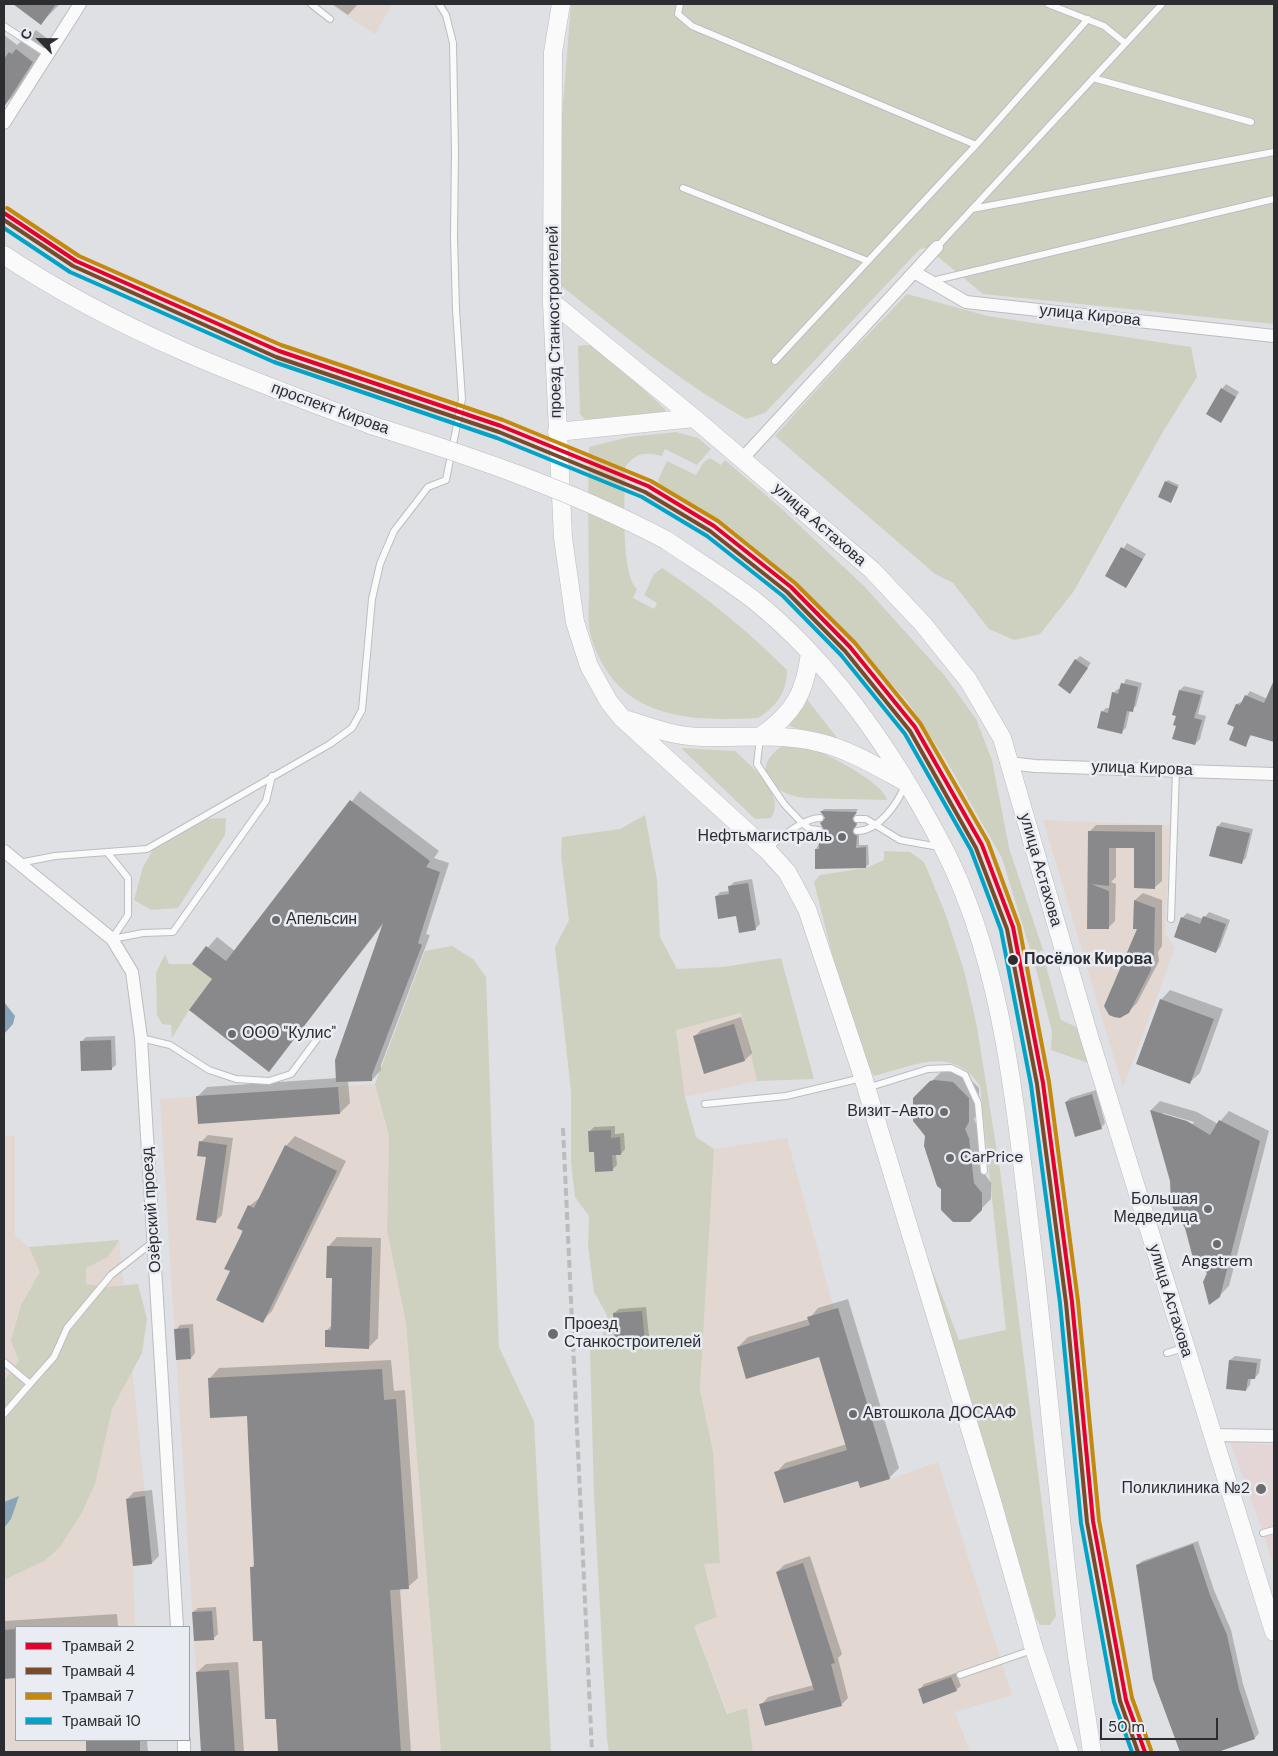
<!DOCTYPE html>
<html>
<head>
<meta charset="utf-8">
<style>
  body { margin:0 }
  #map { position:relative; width:1278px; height:1756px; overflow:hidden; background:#dee0e3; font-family:"DM Sans",sans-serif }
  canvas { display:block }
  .frame { position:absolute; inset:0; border:5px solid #2c2d30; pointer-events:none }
  .legend { position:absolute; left:15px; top:1626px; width:175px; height:115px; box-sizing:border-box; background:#e9ecf3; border:1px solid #9da0a5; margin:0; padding:6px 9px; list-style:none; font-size:15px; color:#2c2d30 }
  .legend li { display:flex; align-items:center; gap:10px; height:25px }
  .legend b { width:25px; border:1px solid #9da0a5 }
  .north { position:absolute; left:15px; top:15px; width:50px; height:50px; -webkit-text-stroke:4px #e9ecf3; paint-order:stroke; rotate:293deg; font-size:14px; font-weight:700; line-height:20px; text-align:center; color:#2c2d30 }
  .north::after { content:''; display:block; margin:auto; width:18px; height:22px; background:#2c2d30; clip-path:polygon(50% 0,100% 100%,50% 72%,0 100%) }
  .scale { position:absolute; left:1100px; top:1718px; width:118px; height:22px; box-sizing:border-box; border:2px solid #2c2d30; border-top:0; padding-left:6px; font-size:15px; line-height:18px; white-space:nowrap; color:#2c2d30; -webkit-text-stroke:4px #e9ecf3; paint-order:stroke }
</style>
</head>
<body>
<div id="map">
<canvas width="1278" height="1756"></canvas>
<div class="frame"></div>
<ul class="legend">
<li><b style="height:6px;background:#e4002b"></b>Трамвай 2</li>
<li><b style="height:6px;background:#7a4b2a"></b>Трамвай 4</li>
<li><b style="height:6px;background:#c4880c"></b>Трамвай 7</li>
<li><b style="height:6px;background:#02a3c6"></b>Трамвай 10</li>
</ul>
<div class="north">С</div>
<div class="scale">50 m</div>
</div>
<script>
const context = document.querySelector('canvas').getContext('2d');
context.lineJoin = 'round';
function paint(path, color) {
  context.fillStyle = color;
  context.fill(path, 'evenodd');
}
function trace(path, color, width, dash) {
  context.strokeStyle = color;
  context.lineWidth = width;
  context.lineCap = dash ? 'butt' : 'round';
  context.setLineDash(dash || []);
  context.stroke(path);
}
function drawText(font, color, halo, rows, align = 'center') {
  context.font = font + ' "DM Sans",sans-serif';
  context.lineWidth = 5;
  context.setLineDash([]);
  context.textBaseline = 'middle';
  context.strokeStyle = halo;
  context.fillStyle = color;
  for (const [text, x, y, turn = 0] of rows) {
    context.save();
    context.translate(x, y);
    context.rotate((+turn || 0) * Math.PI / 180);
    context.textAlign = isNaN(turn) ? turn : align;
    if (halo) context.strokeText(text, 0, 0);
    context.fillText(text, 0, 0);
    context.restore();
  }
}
paint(new Path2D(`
  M329,4H392L375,34Z
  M1043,820L1170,825L1165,934L1175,948L1123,1088Z
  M741,1013L757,1081L685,1097L676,1030Z
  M375,1084L389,1136L387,1230L406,1323L441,1752H201L160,1099Z
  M15,1136V1235L29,1247L119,1240L152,1564L133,1567L135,1627H16V1740H140V1752H4V1137Z
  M787,1138L834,1309L838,1308L890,1479L938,1462L1012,1695L955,1712L970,1752H753L747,1709L728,1714L694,1625L717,1617L704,1564L720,1562L713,1451L700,1390L714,1149Z`), '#e2d8d1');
paint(new Path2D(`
  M1230,1442L1274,1445V1569L1263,1533Z`), '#e4d6d7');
paint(new Path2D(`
  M571,4H1274V324L983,294L937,256L943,246L920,249L765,413L746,419C677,380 616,329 555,281L558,167Z
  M907,294L988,316L1191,347L1197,377L1164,430L1074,591L1040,634L1014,640L989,629L953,583L935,574L775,436L850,353Z
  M587,345L596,346L665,409V414L589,423L580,414L578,346Z
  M676,432L698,438L711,449L697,465L665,449L662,456C642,452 638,452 625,467C625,493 620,573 637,589L633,598L654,609L657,603L644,595L654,574L662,568C708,598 748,631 787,670C787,692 777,706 758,718C685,722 616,718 591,637C586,621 590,600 589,584C588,538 588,492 589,447L629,437Z
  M710,458L721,465L725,460L783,510L865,587L945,676L976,719L992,760L1009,848L1043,950L1032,956L1002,858L946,760L907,701L815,601L729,530L698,507L660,484L658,480L667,461L696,475L703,463Z
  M803,694L842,744L790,726L788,722Z
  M786,744C791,744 797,744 801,745C818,748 885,783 887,800L805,798C770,794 747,766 786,744Z
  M681,748L735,751C751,766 787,795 771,818L755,819Z
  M645,815L657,880L660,937L677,969L723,967L781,958L814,1079L757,1081L741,1013L676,1030L685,1097L696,1137L714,1149L700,1390L713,1451L720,1563L704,1564L717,1617L694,1626L727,1714L747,1708L753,1752H609L607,1739L594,1497L590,1350L602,1339L607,1315L594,1292L588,1246L589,1216L575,1197L571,1162V1092L555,947L569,920L561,855L562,837L620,829Z
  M226,818L225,835L178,908L151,910L134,900L143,867L154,848L207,819Z
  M884,851L910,852L924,862L946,915L965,974L977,1027L1001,1177L1056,1616L1050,1625H1040L1036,1619L923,1246L959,1340L1006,1330L980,1086C952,1044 914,1066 874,1076L864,1062L838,978L814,882L820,875L866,868L884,860Z
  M452,946L473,959L486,977L499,1347L534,1421L551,1752H441L406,1323L387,1230L389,1136L375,1084L425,951Z
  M165,954L169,964H192L212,979L189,1010L172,1038L171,1025L162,1024L157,1015L156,973Z
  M1045,962L1061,1020L1079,1028L1088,1063L1051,1050L1052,1032L1035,965Z
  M119,1240L108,1257L86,1268V1284L107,1287L138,1284L147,1319L142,1353L112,1409L95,1484L82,1512L60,1547L44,1561L4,1580V1528L11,1519L19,1496L4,1502V1381L19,1361L11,1341L21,1305L40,1272L29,1247Z`), '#cfd1c0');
paint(new Path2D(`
  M4,1002L15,1016L13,1024L4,1034Z
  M19,1496L11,1519L4,1528V1502Z`), '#89a4b7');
paint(new Path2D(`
  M24,4H60L41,23L21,8Z
  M332,4H358L348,15Z
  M36,30L52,42L24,86L4,105V35L17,45L30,33L32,35Z
  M1226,384L1239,392L1220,421L1222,389Z
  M1168,480L1179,485L1171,501L1166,482Z
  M1127,543L1146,554L1126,587L1106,576Z
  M1080,656L1091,663L1070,692L1076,660Z
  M1126,679L1142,683L1136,706L1130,710L1126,728L1121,732L1102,712L1106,708H1110L1113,693L1118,689H1121Z
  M1184,686L1204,691L1198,714L1206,716L1200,739L1195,744L1178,725L1177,715L1173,714L1180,690Z
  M1250,691L1274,702V741L1252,734L1245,745L1236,727L1237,704L1243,701Z
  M360,791L439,851L434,858L449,863L426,934L430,935L381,1065V1070L372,1080L348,1081L350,1103L340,1113L199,1122L197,1097L207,1087L337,1078L384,923L269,1070L214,979L194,964L217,937L235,951Z
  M824,809H858L854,815L859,820L854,829L859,833V845H868L869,864L866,867L816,849L826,830L827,818L821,812Z
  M1222,822L1253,829L1246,858L1242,862L1218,826Z
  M1096,825H1162V881L1154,888L1135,847L1116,846V877L1111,882L1116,884L1115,921L1108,928H1088L1089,832Z
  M752,879L760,924L755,929L716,897L720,892L730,891L729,887L734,882Z
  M1143,893L1162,900V946L1158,952L1159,961L1137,1003L1128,1012L1138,928L1135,900Z
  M1209,912L1230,920L1220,947L1216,952L1182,918L1187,913L1203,919Z
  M1170,990L1223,1009L1200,1073L1190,1082L1161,1000Z
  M741,1017L752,1053L745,1060L705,1072L694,1037L701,1030Z
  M115,1036L116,1065L111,1069L81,1042L86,1037Z
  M941,1072H963L979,1088V1111L974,1119L978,1128L984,1173L991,1183V1199L969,1221L942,1188L914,1098Z
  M1096,1090L1105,1123L1101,1128L1066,1102L1070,1098Z
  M1160,1101L1197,1112L1218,1124L1229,1111L1269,1131L1229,1286L1219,1296L1171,1181L1151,1110ZM1163,1113L1194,1122L1193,1124L1163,1115Z
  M615,1126V1134L624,1133L625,1149L621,1154H616L617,1165L612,1170L590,1131L594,1127Z
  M208,1135L233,1138L222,1215L215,1222L207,1156L201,1142Z
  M295,1136L346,1161L272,1311L262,1321L231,1271L249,1206L261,1197L286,1146Z
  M337,1237L381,1238L378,1338L369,1347L326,1331L332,1325L334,1276L328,1247Z
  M848,1299L899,1468L889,1478L858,1479L776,1473L785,1463L847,1444L820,1355L738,1347L748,1337L809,1319L818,1308Z
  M646,1307L649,1336L644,1340L614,1313L619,1309Z
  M193,1324L195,1353L191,1358L176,1330L180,1325Z
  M1235,1356L1261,1359L1259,1373L1255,1378H1251L1250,1385L1246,1390L1230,1360Z
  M391,1360L394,1391L405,1390L418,1578L408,1587L400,1588L411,1752H279L277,1718L251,1568L255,1564L248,1415L210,1378L219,1368Z
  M152,1490L159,1556L152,1563L127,1499L134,1492Z
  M1198,1541L1214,1590L1231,1630L1243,1684L1259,1733L1255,1738L1214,1752H1181L1155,1679L1137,1565L1142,1561Z
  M810,1556L842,1654L838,1658L848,1698L841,1705H761L768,1697L814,1685L777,1572L784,1565Z
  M216,1607L218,1634L213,1639L193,1612L198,1608Z
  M117,1614L118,1627H16V1676L4,1677V1621Z
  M238,1662L244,1752H202L197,1672L206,1664Z
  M956,1673L961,1686L956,1690L920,1689L924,1684Z
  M87,1740H147L148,1752H88Z`), '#0003');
paint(new Path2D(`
  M13,4H56L41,25Z
  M16,49L33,62L4,107V59L9,52L12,54Z
  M1221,388L1236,397L1221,423L1206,414Z
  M1165,481L1178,487L1171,503L1158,497Z
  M1121,547L1143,559L1126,588L1105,576Z
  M1075,659L1088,668L1070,694L1058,685Z
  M1274,680V742L1250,735L1246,747L1229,740L1234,727L1227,724L1236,704L1240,705L1245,695L1264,703Z
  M1121,683L1138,687L1133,712L1127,711L1122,734L1097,728L1101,711L1108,713L1112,692L1118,694Z
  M1179,690L1201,695L1194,718L1202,720L1195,745L1172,739L1176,726L1173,725L1176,716L1172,715Z
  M350,800L430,861L426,867L440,872L418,943L422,945L372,1075V1081L336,1082L335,1060L383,923L269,1072L189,1010L212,979L192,964L206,946L226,961Z
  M820,811L857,812L852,819L857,824L852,832L857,836L856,848L866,847V868L815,869V849H819V835L824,830L820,823L825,818Z
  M1217,826L1250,833L1242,864L1209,856Z
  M1088,831L1155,832V889L1134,888V848H1109V886L1091,884L1109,891V929H1087Z
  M748,883L756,930L739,933L736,916L718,919L715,896L729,894L728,886Z
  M1134,900L1155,908L1154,955L1151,962V970L1129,1013L1120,1018L1114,1017L1109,1015L1104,1006L1137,929H1133Z
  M1203,916L1226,924L1216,953L1174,937L1181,917L1200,924Z
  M1160,999L1214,1019L1190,1084L1136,1064Z
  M734,1024L745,1061L704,1074L693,1036Z
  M111,1040L112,1070L81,1071L80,1041Z
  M935,1080L953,1082L969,1098V1122L965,1129L969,1138L974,1183L982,1193V1210L970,1222H953L941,1210V1189L937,1186L924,1146L925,1136L913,1121V1098L930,1081Z
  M338,1087L340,1114L198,1124L196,1096Z
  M1092,1094L1102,1129L1075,1137L1065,1102Z
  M1150,1110L1187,1121L1210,1135L1219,1120L1260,1141L1220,1297L1209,1305L1203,1282L1207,1273L1194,1262L1185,1228L1171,1205L1170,1181Z
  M611,1130V1138L620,1137L621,1155H612L613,1171L595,1172L594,1152H589L588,1131Z
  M199,1141L227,1145L216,1223L196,1220L206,1157L197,1156Z
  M285,1145L337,1171L263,1323L216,1300L230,1271L224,1269L243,1231L237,1228L248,1205L254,1208Z
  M327,1246L372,1247L369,1349L325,1347V1330H331L332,1278H326Z
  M838,1308L890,1479L860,1488L858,1481L784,1503L774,1472L847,1450L819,1357L746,1379L737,1347L810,1325L807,1317Z
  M642,1311L645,1342L615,1343L613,1313Z
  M189,1328L191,1359L176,1360L174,1329Z
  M1229,1360L1257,1363L1255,1379H1248L1246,1391L1226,1389Z
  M382,1369L384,1400L396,1399L409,1589L390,1590L401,1752H278L276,1719H265L262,1641H253L250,1567H254L247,1416L210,1418L208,1378Z
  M145,1496L152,1564L133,1566L126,1499Z
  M1193,1544L1210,1595L1227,1635L1239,1689L1255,1739L1218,1752H1180L1153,1679L1136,1565Z
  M803,1563L835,1663L831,1664L842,1706L765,1726L759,1704L814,1690L776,1572Z
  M212,1611L214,1640L194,1641L192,1612Z
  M16,1629V1678L4,1679V1630Z
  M229,1670L235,1752H201L196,1672Z
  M951,1677L957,1691L923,1704L918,1689Z
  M86,1740H140V1752H86Z`), '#89898b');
const lane = new Path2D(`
  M311,4L330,19
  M680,4L678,14L692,26L976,145L775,361
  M1048,4L1104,26L1125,43
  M4,26L47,54
  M1093,78L1251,122
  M976,145L1088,19
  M683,188L868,261
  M972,209L1274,152
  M937,247L1162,4
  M932,281L1274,199
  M760,737L757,764L784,804L803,824L810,829L819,830
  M857,819H866L900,840L939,847
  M857,831C879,831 898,803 905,785
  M768,849C780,838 804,818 820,818
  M107,852L128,878V915L112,939
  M19,863L55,856L147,849L330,744L352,728L362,710L372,599L380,564L394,531L428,487L446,480L462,399L456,310L454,237L455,152L453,43L446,15L439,4
  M1171,919L1176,770
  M112,939L143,933L173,932L266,801L272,776
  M141,1038L170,1045L209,1070L236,1079L269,1081L291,1074L317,1039
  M867,1088L928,1069L951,1068L965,1075L978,1103L984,1171
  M705,1104L786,1096L862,1078
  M1167,1353L1184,1348
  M4,1362L30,1384L54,1357L67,1328L111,1275L153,1242
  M4,1414L30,1384
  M1263,1533L1274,1530
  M960,1675L1032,1650`);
const street = new Path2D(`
  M4,123L80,4
  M914,272L966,302L1274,336
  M742,459L937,247
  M1009,763L1035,766L1274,774
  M4,851L112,939L132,972L141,1038L177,1627
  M1212,1435L1274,1436
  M184,1740V1752`);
const secondary = new Path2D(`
  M561,4L553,52L552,302L563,538L575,622L589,666L609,702L622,718L767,850L787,872L807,909L863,1077L992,1501L1034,1649L1069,1752
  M4,255C117,331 246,379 374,426
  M552,302L694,418L872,570L923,624L968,680L1002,738L1089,1036L1274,1632
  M557,432L694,418
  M666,540C695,560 727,579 755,601C834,665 895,755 942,845C1004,963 1015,1108 1031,1237C1047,1367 1057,1497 1073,1626C1078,1668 1086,1710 1092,1752
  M628,720C652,728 677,737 703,737C741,738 779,733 817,742C848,749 876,766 904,781
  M761,736C794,713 805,693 810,653`);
trace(lane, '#bcbdc0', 8);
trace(street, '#bcbdc0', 14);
trace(secondary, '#bcbdc0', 19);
trace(lane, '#fafafb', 6);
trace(street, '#fafafb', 12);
trace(secondary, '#fafafb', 18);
trace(new Path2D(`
  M563,1128L592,1752`), '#bcbcbd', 4, [8, 4]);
const secondaryBridge = new Path2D(`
  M374,426C474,457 573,491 666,540`);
trace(secondaryBridge, '#bcbdc0', 19, []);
trace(secondaryBridge, '#fafafb', 18);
trace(new Path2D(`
  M4,213L76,261L279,351L501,426L648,486L714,526L791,587L850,647L915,727L982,845L1013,927L1043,1083L1072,1302L1093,1521L1126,1700L1145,1752`), '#e4002b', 4);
trace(new Path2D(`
  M4,220L73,266L276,357L499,432L645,492L710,531L787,592L845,651L910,731L976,848L1007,929L1037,1084L1066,1303L1087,1522L1120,1701L1138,1752`), '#7a4b2a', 4);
trace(new Path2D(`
  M7,208L79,256L281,345L503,420L651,481L718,521L795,583L855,643L920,723L988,842L1019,926L1049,1082L1078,1301L1099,1520L1132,1698L1151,1750`), '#c4880c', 4);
trace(new Path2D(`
  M4,228L70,272L274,362L497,438L642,497L707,536L783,596L841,655L905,734L971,850L1001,930L1031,1085L1060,1303L1081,1523L1114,1702L1132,1752`), '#02a3c6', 4);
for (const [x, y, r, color] of [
  [842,837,5,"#6a6c6f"],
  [276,920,5,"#6a6c6f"],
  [1013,960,6,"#2c2d30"],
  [232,1034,5,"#6a6c6f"],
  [944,1112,5,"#6a6c6f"],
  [950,1158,5,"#6a6c6f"],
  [1208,1209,5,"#6a6c6f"],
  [1217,1244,5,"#6a6c6f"],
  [553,1334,6,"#6a6c6f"],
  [853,1414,5,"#6a6c6f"],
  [1261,1489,6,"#6a6c6f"]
]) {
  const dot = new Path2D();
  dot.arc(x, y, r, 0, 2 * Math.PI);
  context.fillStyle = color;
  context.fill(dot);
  trace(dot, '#e9ecf3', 2);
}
drawText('16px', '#2c2d30', '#e9ecf3', [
  ["улица Кирова",1090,316,6],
  ["проезд Станкостроителей",555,322,-91],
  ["проспект Кирова",330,409,20],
  ["улица Астахова",819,525,41],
  ["улица Кирова",1142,769,2],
  ["улица Астахова",1040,870,74],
  ["Озёрский проезд",152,1210,-94],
  ["улица Астахова",1170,1301,73]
]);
drawText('16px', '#2c2d30', '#e9ecf3', [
  ["Нефтьмагистраль",832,837,"right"],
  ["Апельсин",286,920],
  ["ООО \"Кулис\"",242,1034],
  ["Визит-Авто",934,1112,"right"],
  ["CarPrice",960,1158],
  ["Большая",1198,1200,"right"],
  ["Медведица",1198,1218,"right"],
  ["Angstrem",1217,1262,"center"],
  ["Проезд",564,1325],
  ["Станкостроителей",564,1343],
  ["Автошкола ДОСААФ",863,1414],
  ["Поликлиника №2",1250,1489,"right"]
], 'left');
drawText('bold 16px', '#2c2d30', '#e9ecf3', [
  ["Посёлок Кирова",1024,960]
], 'left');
</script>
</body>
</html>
